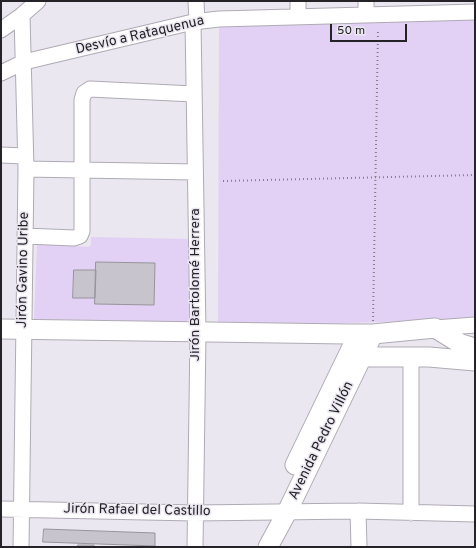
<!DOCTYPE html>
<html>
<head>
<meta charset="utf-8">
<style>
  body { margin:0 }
  #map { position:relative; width:476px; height:548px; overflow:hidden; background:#ebe7f0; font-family:Overpass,sans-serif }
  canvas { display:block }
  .frame { position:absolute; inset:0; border:2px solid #252327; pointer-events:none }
  .scale { position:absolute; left:330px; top:24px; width:77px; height:18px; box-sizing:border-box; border:2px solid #252327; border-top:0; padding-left:5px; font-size:12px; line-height:14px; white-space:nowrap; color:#252327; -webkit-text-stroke:3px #ebe7f0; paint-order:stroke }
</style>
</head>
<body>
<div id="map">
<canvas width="476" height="548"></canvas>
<div class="frame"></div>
<div class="scale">50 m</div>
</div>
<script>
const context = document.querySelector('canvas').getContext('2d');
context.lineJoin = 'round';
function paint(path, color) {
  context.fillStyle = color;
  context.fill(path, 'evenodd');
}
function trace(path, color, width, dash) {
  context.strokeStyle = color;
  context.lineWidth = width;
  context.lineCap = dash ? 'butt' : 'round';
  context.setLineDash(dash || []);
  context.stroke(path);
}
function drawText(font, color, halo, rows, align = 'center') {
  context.font = font + ' Overpass,sans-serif';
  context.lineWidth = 3;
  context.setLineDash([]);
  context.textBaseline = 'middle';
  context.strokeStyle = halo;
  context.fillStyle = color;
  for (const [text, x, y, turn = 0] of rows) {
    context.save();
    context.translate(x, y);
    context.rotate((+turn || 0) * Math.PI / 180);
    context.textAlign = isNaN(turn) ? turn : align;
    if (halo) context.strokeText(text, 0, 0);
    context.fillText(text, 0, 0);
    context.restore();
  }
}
paint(new Path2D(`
  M475,16V319L218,327L219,22Z
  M91,237L191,239L189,320L182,324L34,320L37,243L88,247L91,245Z`), '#e2d1f4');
const building = new Path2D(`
  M96,262L155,263L154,305L95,304Z
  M74,270H96L95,298H73Z
  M44,529L155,533V546L43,542Z
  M78,545H94V547H78Z`);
paint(building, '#c8c4cd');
trace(building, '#98949c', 1);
const minor = new Path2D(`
  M196,1L197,22
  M298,1V17
  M366,15V1
  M193,22L198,333L195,547
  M1,30L22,15
  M1,73L24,62L193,22L219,19L475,12
  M1,155L25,156
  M26,169L195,172
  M25,236L74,238L80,236L82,231V100L84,93L90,89L194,94
  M435,328L475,325
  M411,357V513
  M1,509L194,513L358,511L475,514
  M358,511L359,547
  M21,547L26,169L22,15L38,1`);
const major = new Path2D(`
  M1,329L347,334H373L435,328L461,344L475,348
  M363,357H429L475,361
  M295,465L353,345
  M268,547L287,512L373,334`);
trace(minor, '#afabb4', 17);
trace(major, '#afabb4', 21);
trace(new Path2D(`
  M223,181L475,175
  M373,321L378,29`), '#827f85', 2, [1, 3]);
trace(minor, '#fff', 15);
trace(major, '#fff', 19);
drawText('14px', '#252327', '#ebe7f0', [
  ["Desvío a Rataquenua",140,36,-13],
  ["Jirón Gavino Uribe",24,270,-89],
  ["Jirón Bartolomé Herrera",196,285,-90],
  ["Avenida Pedro Villón",322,441,-64],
  ["Jirón Rafael del Castillo",137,511,1]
]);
</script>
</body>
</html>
